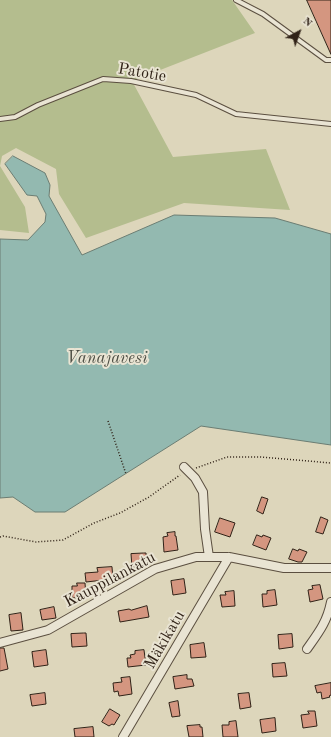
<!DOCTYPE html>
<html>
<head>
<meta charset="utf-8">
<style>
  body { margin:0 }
  #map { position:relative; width:331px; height:737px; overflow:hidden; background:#ddd6bb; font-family:"Old Standard TT",serif }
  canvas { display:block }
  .north { position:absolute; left:279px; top:12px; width:40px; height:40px; -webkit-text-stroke:3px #e9e4d3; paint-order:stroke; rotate:41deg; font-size:11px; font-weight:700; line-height:16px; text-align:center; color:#302217 }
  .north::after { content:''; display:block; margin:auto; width:14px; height:18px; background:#302217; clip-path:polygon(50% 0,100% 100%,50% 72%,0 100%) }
</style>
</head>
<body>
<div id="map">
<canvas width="331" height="737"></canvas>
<div class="north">N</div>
</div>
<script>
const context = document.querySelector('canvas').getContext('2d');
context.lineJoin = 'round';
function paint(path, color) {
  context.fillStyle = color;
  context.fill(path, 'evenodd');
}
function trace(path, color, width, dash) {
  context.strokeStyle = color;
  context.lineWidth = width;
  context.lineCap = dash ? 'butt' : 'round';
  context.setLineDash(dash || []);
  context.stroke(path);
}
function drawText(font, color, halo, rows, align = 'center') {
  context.font = font + ' "Old Standard TT",serif';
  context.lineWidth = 4;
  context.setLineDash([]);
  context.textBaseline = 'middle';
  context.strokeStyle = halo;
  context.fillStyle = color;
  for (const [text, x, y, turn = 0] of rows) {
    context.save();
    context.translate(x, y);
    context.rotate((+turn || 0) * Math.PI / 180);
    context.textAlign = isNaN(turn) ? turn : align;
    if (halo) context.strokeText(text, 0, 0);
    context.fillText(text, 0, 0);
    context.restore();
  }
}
paint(new Path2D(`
  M0,0H232L255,33L132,81L173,157L266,149L290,210L184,203L86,238L59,194L56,169L16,148L2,156L0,166L25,207L29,233L0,230Z`), '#b4bd8e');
const water = new Path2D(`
  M13,156L45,173L50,185L49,196L82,255L174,215L275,218L331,234V445L201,426L65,512H35L13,497L0,498V239L28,240L45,222L46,214L37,196L27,195L5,164Z`);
paint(water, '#93b9b0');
trace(water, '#6b7d73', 1);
const building = new Path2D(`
  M307,0H331V54Z
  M262,497L268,499L263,514L257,511Z
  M321,517L328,520L323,534L316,532Z
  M220,518L235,523L230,537L215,532Z
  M175,532V536H176L178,550L164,552L163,537L168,536L167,533Z
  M257,535L262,537L263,535L271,538L266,550L253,545Z
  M293,549L298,551L299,549L307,552L302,562H298L289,559Z
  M144,553H146L147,566L132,567L131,554Z
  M112,567L113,579L86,582L85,573L98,572L97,568Z
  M184,579L186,593L173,595L171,581Z
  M77,583H85L86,597L72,598V586H77Z
  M320,585L323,599L310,602L308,590L313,589L312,586Z
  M275,590L277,605L263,607L262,594H267V591Z
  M234,591L235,606L222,607L220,595H226L225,592Z
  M147,606L149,617L120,622L118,611L129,609L131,610Z
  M54,607L56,618L42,620L40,610Z
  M21,613L23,630L11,631L9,615Z
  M84,633H86L87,646L72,647L71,634Z
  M292,634L293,647L279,649L278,635Z
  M204,643L206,657L191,658L190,645Z
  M0,648H4L8,669L0,671Z
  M46,650L48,665L34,667L32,652Z
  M144,650L146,665L128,667L127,658H131L130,655L135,654V651Z
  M285,663L287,676L273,677L272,664Z
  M187,675V679H192L194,686L175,689L173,677Z
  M130,677L132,694L119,696L118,691L114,692L113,683L122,682L121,678Z
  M331,683V695L329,696L330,697L322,699L321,692L317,693L315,686Z
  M45,693L46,704L32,706L30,695Z
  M249,693L251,707L240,709L238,694Z
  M178,701L180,716L172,717L169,703Z
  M110,709L120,715L114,725L112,724L109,726L102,722Z
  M308,711H315L317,726L303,728L301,715L309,714Z
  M275,718L276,731L262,733L260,720Z
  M236,721L238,737H223L222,725H229V722Z
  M200,725V727H202L203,737H189L187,726Z
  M93,727L94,737H75L74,729Z`);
paint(building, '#d49680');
trace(building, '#302217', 1);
const lane = new Path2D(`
  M236,0L263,14L326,60H331
  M0,119L15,117L38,105L103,79L131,81L196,95L236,114L331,124`);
const street = new Path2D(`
  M184,467L195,478L203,492L205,529L209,557
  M0,643L48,630L155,569L196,557H229L284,568H331
  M307,649C319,632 327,622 331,602
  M123,737L229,557`);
trace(lane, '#5b4f40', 6);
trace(street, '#5b4f40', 10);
trace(new Path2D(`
  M108,421L126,474
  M196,468L227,457H261L331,463
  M0,537L3,536L36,542L63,540L94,523L120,513L149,497L180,475`), '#302217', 1.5, [1, 2]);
trace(lane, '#e9e4d3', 4);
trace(street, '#e9e4d3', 8);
drawText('16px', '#302217', '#e9e4d3', [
  ["Patotie",142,73,10],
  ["Kauppilankatu",110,580,-28],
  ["Mäkikatu",165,640,-60]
]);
drawText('italic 17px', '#4e4f45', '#e9e4d3', [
  ["Vanajavesi",107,359]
]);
</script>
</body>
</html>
